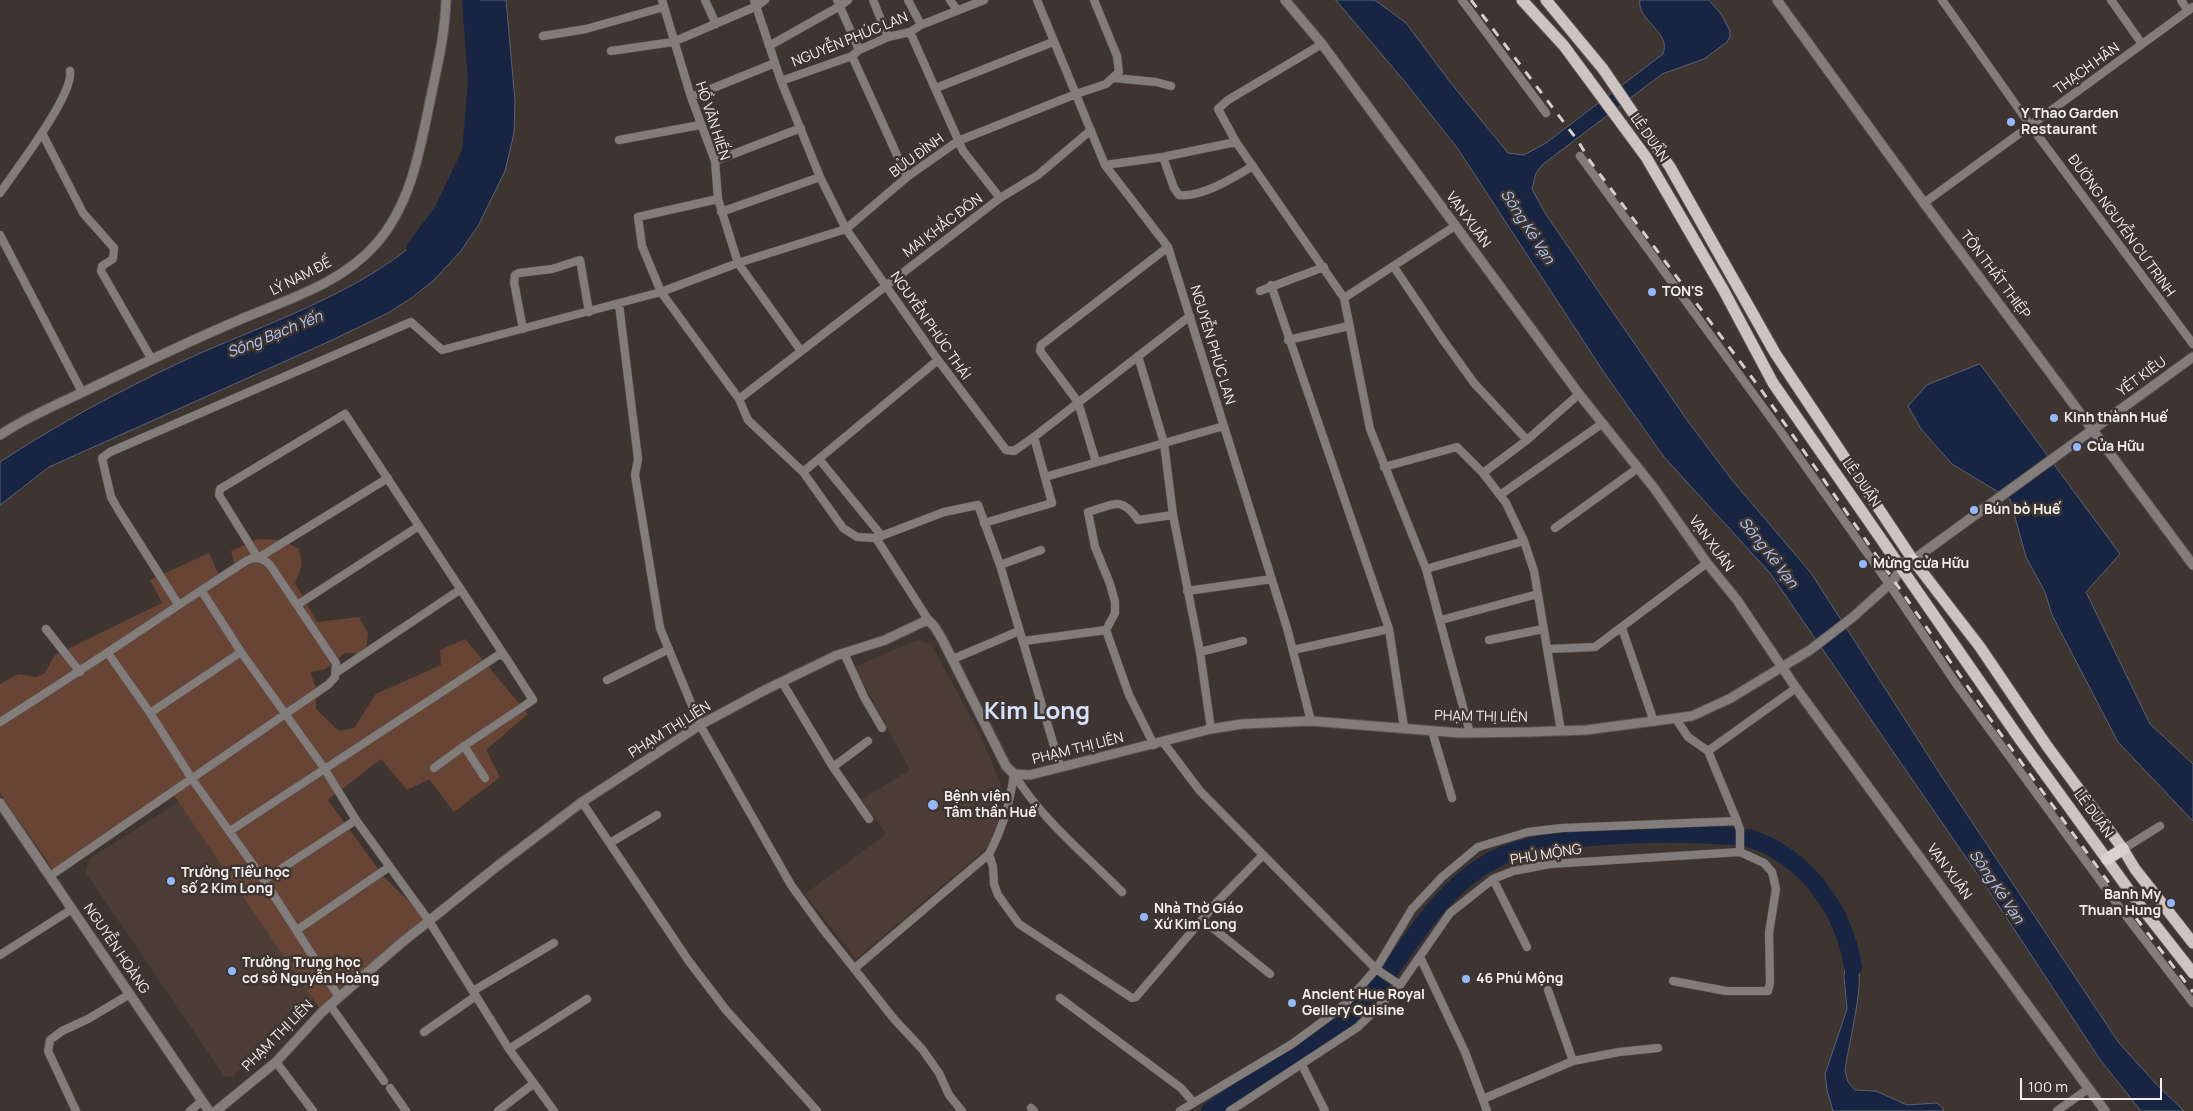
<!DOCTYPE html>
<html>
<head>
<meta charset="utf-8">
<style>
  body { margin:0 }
  #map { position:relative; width:2193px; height:1111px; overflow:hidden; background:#3e3531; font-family:Manrope,sans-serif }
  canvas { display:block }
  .scale { position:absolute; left:2020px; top:1078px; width:142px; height:22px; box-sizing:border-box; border:2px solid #f4eeec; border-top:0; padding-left:6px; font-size:15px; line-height:18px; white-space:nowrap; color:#f4eeec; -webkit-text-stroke:4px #3e3531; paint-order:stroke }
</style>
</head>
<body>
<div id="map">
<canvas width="2193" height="1111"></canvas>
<div class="scale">100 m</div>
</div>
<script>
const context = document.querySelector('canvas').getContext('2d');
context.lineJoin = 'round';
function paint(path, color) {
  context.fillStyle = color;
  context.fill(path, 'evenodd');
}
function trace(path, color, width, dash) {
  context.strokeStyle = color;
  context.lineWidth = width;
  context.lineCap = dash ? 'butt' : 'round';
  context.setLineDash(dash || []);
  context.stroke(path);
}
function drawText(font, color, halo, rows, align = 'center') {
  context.font = font + ' Manrope,sans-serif';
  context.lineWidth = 5;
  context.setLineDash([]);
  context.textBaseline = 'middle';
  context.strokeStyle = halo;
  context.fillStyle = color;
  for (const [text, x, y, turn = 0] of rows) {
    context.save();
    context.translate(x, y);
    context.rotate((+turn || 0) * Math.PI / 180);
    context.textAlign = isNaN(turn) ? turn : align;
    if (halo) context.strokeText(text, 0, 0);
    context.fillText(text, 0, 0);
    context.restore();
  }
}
paint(new Path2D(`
  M917,640L931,644L980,734L1001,785L1000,811L996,831L989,846L856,959L805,894L886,834L862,799L910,770L855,667Z
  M191,794L318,995L232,1077L224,1076L86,873L89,859Z`), '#4c3d37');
paint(new Path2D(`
  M258,539L281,540L299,549L302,566L295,583L317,622L359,617L368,633L366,653H345L326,669L310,672L316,687V709L339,731L354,728L376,694L441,665L440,650L465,639L528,714L486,750L500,777L454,812L429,779L407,790L381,759L328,800L384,877L429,921L322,1012L171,791L54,871L0,793V684L18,674L36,677L44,674L55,655L162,603L150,580L209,553L220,577L236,571L231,551Z`), '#684434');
const water = new Path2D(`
  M472,0H506L515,101L514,133L505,171L478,226L460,252L433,281L410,299L388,313L328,342L49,467L0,505V462C58,424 119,391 181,362C267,321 418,278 459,186C485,128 475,61 472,0Z
  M1336,0H1375L1406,23L1450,82L1508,153L1524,155L1546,143L1663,54C1672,32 1636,20 1640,0H1709L1721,14L1730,31V36L1727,42L1704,59L1662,74L1542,165L1536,173L1532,189L1545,213L1599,292L1687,420L1732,480L1811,573L1942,777L2119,1043L2158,1086L2184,1111H2141L2101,1061L1987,888L1770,573L1664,457L1603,371L1458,149L1406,83Z
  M1980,364L2120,554L2086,592L2150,724L2193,764V821L2118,742L2052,615L2045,592L2026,557L2010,499L1952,464L1921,429L1908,406L1927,385Z
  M1848,943C1850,947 1854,951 1856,956C1867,979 1848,1044 1845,1071L1848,1082L1855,1090L1876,1091L1907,1105L1937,1103L1943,1108V1111H1833L1827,1090L1825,1074L1847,1009L1844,977Z`);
paint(water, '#182542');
trace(water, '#5a6175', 1);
trace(new Path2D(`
  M415,249L443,211L471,152L477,81L471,0
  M1749,838C1805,856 1844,909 1853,967
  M1210,1111C1259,1076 1315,1050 1359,1007C1393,974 1414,929 1448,895C1461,881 1476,869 1493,860C1549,831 1669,832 1732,836`), '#182542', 18);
const minor = new Path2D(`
  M662,0L691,97L715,161L718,199L738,263L801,351
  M705,0L716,24
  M754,0L781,81L820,177L846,229L938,360L1006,450L1014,451L1034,437L1190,316
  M837,0L859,50
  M873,0L888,37
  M908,0L921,25
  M950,0L957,10
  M1037,0L1105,165L1168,247L1287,628L1311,721
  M1462,0L1546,113
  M1942,0L2030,125L2193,344
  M2111,0L2142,44
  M2181,0L2188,11
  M910,32L963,151L1000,198
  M543,36L586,29L664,7
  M1322,44L1228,100L1218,109L1236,142L1344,298L1370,429L1426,569L1470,733
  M769,46L840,6L848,0
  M611,51L673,42L757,6L765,0
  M852,56L907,177
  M1114,78L1156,82L1171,86
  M781,81L852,56L859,50L888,37L910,32L921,25L984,0
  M936,88L1053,42
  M691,97L775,63
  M42,133L83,213L114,248L113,259L102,266L101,271L151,358
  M619,140L700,125
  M1580,156L1781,432L1889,584L1957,685L2120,908L2193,1003
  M1163,157L1174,188L1179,195C1201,198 1235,177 1253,166
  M715,161L801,128
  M1105,165L1163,157L1236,142
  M0,193C15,171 74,95 70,71
  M718,199L638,217L642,246L661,292L739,399L748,420L803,472L843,528L857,537L876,538L944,512L978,505L1000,565L1060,766
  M1924,203L2193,7
  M721,212L820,177
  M0,235L82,392
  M1394,267L1443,340L1474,383L1527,440
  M1271,285L1389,629L1404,727
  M1260,291L1324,267
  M1344,298L1455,226
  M619,304L638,459L635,475L660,628L700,725L791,885L822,928L894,1019L922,1049L939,1073L949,1095L962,1111
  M523,329L514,282L515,275L519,273L552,269L580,260L589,312
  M1288,340L1349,326
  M1138,356L1164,443L1173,515L1200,652L1211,729
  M739,399L1000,198L1038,175L1091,130
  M819,459L881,535
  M1096,462L1078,402L1040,351L1041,345L1168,247
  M1384,467L1457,447L1483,473L1506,503L1524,541L1534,571L1561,731
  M803,472L938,360
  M1483,473L1527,440L1579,394
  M1045,477L1224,426
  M388,478L258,558L219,495L220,489L345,414L506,658
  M1500,495L1603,423
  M984,523L1052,503L1034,437
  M1555,528L1638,468
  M876,538L929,621
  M1000,565L1041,550
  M1426,569L1524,541
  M201,590L241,652L324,768L356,820L429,921L509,1049L554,1111
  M1187,591L1272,579
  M178,604L119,511L111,497L102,458L110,452L411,322L442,350L661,292L738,263L846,229L907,177L958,141L1076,94L1106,84L1119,72L1117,56L1094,0
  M297,605L419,526
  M1441,620L1538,594
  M1622,628L1654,722
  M46,629L80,672
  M1489,640L1543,629
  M1024,641L1106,630
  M1548,649L1595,647L1707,563
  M1293,650L1389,629
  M1200,652L1243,641
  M108,653L150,713L192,779L264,880L339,997
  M844,653L864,697L882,728
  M953,659L1019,631
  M337,672L461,589
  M607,680L669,649
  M782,682L833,767L868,741
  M150,713L241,652
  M1676,719L1688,737L1708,751
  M0,722C83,670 164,614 246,561C255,556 263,558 270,565L336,663L335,677L329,684L50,876
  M1432,731L1452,798
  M1163,742L1200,791L1376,969L1400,985
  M1154,745L1129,695L1106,630L1115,613V602L1110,584L1095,547L1088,512C1114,505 1121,495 1138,520L1173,515
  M833,767L869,819
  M434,768L464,746
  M1014,774C1010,803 1003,828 989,854L993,867L994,884L998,895L1019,924L1132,998L1136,997L1217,902L1263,855
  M1014,774C1042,820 1085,854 1122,892
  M582,802L688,960L726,1010L817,1111
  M230,831L500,654L506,658L533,700L464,746L485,778
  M610,843L657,815
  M2123,849L2160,826
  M1740,852V830L1737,821L1708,751L1796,688
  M1493,879L1527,947
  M264,880L356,820
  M1201,922L1214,929L1270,974
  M297,930L389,867
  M0,955L72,909
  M1420,957L1465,1052L1487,1111
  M855,968L989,854
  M1548,990L1573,1061
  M473,991L554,943
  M1060,998L1181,1088L1193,1102
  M330,1005L384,1081
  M424,1032L476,996
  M509,1049L587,999
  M276,1062L313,1111
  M1302,1065L1325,1111
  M390,1088L406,1111
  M1483,1099L1573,1061L1619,1052L1658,1048
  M1031,1108L1034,1111
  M76,1111L48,1051L50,1040L62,1031L88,1019L130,994
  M190,1111L202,1101
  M498,1111L533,1084
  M1180,1111L1292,1044L1330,1016L1347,1002L1376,969L1412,909L1442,877L1478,847L1528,832L1562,828L1737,821
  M1230,1111L1358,1027L1400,985L1450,913L1493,879L1513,871L1550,864L1740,852L1764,863L1772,872L1776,889L1769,933L1770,983L1768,991H1726L1673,981
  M2057,1111L2088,1089`);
const tertiary = new Path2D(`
  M1285,0L1322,44L1579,394L1654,488L1707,563L1737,600L1796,688L2105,1111
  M1777,0L1924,203L2193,565
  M0,435C25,418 54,406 81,393C133,368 185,343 239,320C286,300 341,284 376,244C411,204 420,150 430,101C437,67 445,35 446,0
  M1913,560L2193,357
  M0,803L209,1111
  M216,1111L276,1062L322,1012L400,944L500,864L582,802L700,725L763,691L835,656L885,640L923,622L929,621L934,626L942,639L1006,766L1014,774L1030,775L1211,729L1242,724L1311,721L1460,733L1529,732L1586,730L1692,716L1731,698L1810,650L1853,617L1893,581L1902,567`);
const primary = new Path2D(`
  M1522,0L1564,46L1646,157L1724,291L1773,383L2019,738L2142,908L2193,973
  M1546,0L1603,69L1670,167L1775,353L1913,560L1980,647L2047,746L2123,849L2135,869L2193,943`);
const trunk = new Path2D(`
  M1902,567L1913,560
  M2107,859L2123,849`);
trace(minor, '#5b534f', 9);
trace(tertiary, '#5b534f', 11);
trace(primary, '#5b534f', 13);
trace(trunk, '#5b534f', 14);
trace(minor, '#827d7b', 8);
trace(tertiary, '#827d7b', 9);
trace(primary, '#cdc3bf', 11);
trace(trunk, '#dcd1cc', 12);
trace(new Path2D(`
  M1471,0L1578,141L1590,161L1762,391L2000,733L2106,879L2193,992`), '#d5cecc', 3, [9, 9]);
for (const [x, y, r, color] of [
  [2011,122,5,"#94b7fd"],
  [1652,292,5,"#94b7fd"],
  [2054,418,5,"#94b7fd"],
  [2077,447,5,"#94b7fd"],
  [1974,510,5,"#94b7fd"],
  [1863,564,5,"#94b7fd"],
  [933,805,6,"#94b7fd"],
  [171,881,5,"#94b7fd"],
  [2171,903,5,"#94b7fd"],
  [1144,917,5,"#94b7fd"],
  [232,971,5,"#94b7fd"],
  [1466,979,5,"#94b7fd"],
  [1292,1003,5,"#94b7fd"]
]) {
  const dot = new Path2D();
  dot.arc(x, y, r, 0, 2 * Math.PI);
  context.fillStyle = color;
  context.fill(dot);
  trace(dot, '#3e3531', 2);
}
drawText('14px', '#f4eeec', '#3e3531', [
  ["NGUYỄN PHÚC LAN",850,40,-22],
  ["THẠCH HÃN",2087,69,-36],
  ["HỒ VĂN HIẾN",712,121,72],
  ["LÊ DUẨN",1649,138,55],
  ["BỬU ĐÌNH",917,156,-36],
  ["VẠN XUÂN",1468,220,54],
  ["MAI KHẮC ĐÔN",943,226,-37],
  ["ĐƯỜNG NGUYỄN CƯ TRINH",2121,226,54],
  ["TÔN THẤT THIỆP",1995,275,53],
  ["LÝ NAM ĐẾ",301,277,-27],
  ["NGUYỄN PHÚC THÁI",930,326,55],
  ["NGUYỄN PHÚC LAN",1212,345,73],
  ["YẾT KIÊU",2142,377,-36],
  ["LÊ DUẨN",1861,483,55],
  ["VẠN XUÂN",1711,544,54],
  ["PHẠM THỊ LIÊN",1481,717,1],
  ["PHẠM THỊ LIÊN",670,730,-32],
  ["PHẠM THỊ LIÊN",1078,749,-14],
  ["LÊ DUẨN",2093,814,54],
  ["PHÚ MỘNG",1546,855,-9],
  ["VẠN XUÂN",1949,872,54],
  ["NGUYỄN HOÀNG",116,949,56],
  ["PHẠM THỊ LIÊN",278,1036,-45]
]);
drawText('bold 14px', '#f4eeec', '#3e3531', [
  ["Y Thao Garden",2021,114],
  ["Restaurant",2021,130],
  ["TON'S",1662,292],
  ["Kinh thành Huế",2064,418],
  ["Cửa Hữu",2087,447],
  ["Bún bò Huế",1984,510],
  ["Mừng cửa Hữu",1873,564],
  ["Bệnh viện",944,797],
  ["Tâm thần Huế",944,813],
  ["Trường Tiểu học",181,873],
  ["số 2 Kim Long",181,889],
  ["Banh My",2161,895,"right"],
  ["Thuan Hung",2161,911,"right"],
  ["Nhà Thờ Giáo",1154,909],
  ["Xứ Kim Long",1154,925],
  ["Trường Trung học",242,963],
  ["cơ sở Nguyễn Hoàng",242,979],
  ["46 Phú Mộng",1476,979],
  ["Ancient Hue Royal",1302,995],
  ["Gellery Cuisine",1302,1011]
], 'left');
drawText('italic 15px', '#b0c8f6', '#3e3531', [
  ["Sông Kẻ Vạn",1527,227,57],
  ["Sông Bạch Yến",275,335,-22],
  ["Sông Kẻ Vạn",1768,553,52],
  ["Sông Kẻ Vạn",1996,887,56]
]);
drawText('bold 24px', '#d4e2fd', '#3e3531', [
  ["Kim Long",1037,712]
]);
</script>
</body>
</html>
